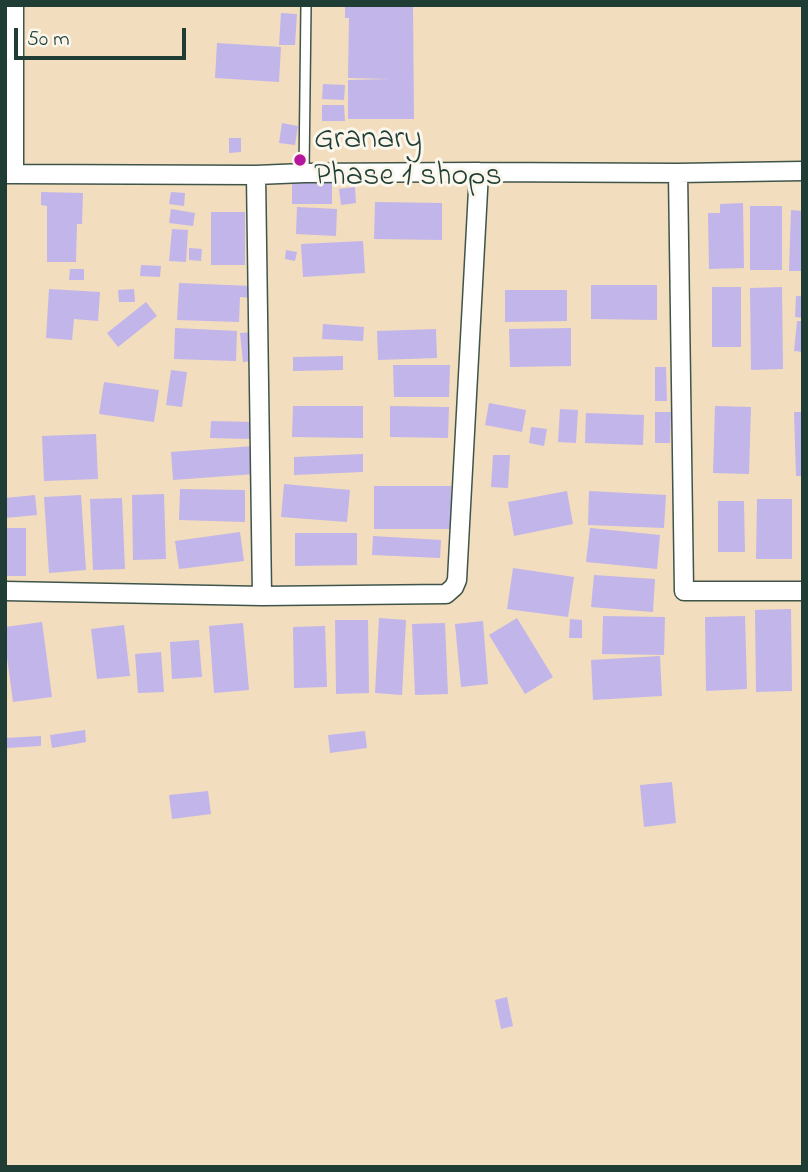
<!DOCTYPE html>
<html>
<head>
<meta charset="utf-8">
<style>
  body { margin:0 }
  #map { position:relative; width:808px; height:1172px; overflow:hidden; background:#f2ddbe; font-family:"Indie Flower",sans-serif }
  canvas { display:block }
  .frame { position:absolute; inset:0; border:7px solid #1f3d34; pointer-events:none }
  .scale { position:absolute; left:14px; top:28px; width:172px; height:32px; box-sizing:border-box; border:4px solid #1f3d34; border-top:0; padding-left:9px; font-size:21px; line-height:24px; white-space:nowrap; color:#1f3d34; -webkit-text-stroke:5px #fbf7ec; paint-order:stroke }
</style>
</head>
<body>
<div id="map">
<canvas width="808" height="1172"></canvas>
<div class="frame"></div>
<div class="scale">50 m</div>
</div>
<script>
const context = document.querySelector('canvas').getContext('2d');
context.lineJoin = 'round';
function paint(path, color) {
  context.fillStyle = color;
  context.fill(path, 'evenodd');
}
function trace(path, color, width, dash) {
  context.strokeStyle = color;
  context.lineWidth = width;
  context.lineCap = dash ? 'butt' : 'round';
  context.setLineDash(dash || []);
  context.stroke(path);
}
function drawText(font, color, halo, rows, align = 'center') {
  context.font = font + ' "Indie Flower",sans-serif';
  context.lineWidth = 6;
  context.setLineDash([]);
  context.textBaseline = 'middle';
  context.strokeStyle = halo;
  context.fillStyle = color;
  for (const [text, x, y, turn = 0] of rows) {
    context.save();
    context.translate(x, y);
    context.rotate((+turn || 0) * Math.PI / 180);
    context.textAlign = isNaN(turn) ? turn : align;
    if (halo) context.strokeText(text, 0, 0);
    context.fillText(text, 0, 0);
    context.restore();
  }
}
paint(new Path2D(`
  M345,5H413L414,119H348V80L391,79L348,78L349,18H345Z
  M281,13L297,14L295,45H279Z
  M217,43L281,47L279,82L215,78Z
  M323,84L345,85L344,100L322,99Z
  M322,105H344L345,121H322Z
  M282,123L298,126L295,145L279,143Z
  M229,138H241V152L229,153Z
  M292,181H332V204H292Z
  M355,187L356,203L341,205L339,189Z
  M41,192L83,193L82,224H77L76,262H47V206L41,205Z
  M171,192L185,193L184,206L169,204Z
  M375,202L442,203V240L374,239Z
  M743,203L744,268L709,269L708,213H720V204Z
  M750,206H782V270H750Z
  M297,207L337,209L336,236L296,234Z
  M171,209L195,213L193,226L169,223Z
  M791,210L803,211V271H789Z
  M211,212H245V265H211Z
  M172,229L188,230L186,262L169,261Z
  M363,241L365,273L303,277L301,244Z
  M189,248L202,249L201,261L189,260Z
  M286,250L297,252L295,261L285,259Z
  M141,265L161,266L160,277L140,276Z
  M70,269H84V280H69Z
  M179,283L253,286L252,298L240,297L239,322L177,320Z
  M591,285H657V320L591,319Z
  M712,287H741V347H712Z
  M782,287L783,369L751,370L750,288Z
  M49,289L100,292L98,321L74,319L72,340L46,338Z
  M134,289L135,302H119L118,290Z
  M505,290H567V321L505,322Z
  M796,296H803V318L795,317Z
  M146,302L157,316L118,347L107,333Z
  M797,321H803V352L794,351Z
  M323,324L364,327L363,341L322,339Z
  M175,328L237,331L236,361L174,359Z
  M571,328V366L510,367L509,329Z
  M436,329L437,358L378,360L377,331Z
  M252,332L254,361L243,362L240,333Z
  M343,356V370L293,371V357Z
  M393,365H450L449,397H394Z
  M655,367H666L667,401H655Z
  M171,370L187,372L182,407L166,405Z
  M104,382L159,390L154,422L99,414Z
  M489,403L526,410L522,432L485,425Z
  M293,406H363V438L292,437Z
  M390,406L449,407L448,438L390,437Z
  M715,406L751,407L749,474L713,473Z
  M560,409L578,410L576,443L558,442Z
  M655,412H671L670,443H655Z
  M794,412H803V476H796Z
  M586,413L644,415L643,445L585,443Z
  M211,421L252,422L251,439L210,438Z
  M531,427L547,429L544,446L529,443Z
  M96,434L98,479L44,481L42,436Z
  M254,446L255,474L173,480L171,452Z
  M363,454V472L294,475V457Z
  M493,455H510L508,488L491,487Z
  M284,484L350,490L347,522L281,517Z
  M374,486H451V529H374Z
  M180,489L245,490V522L179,520Z
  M567,491L573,524L514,536L508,502Z
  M589,491L666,495L664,528L588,525Z
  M164,494L166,559L133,560L132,495Z
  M35,495L37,515L5,518V498Z
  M81,495L86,570L49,573L44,497Z
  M122,498L125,569L93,570L90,499Z
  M757,499H792V559H756Z
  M718,501H744L745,552H718Z
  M5,528H26V576H5Z
  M590,528L660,535L657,569L586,562Z
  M240,532L244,561L179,569L175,541Z
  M295,533H357V565L295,566Z
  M373,536L441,540L440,558L372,555Z
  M513,568L574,577L568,617L507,609Z
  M594,575L655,579L653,612L591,607Z
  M791,609L792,691L756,692L755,610Z
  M603,616L665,617L664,655L602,654Z
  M745,616L747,689L706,691L705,617Z
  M379,618L406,620L402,695L375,693Z
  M517,618L553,677L525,694L489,635Z
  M570,619L582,620V638H569Z
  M335,620H368L369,693L336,694Z
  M483,621L488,684L461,687L455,624Z
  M42,622L52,697L13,702L5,642V627Z
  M243,623L249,690L214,693L209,626Z
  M445,623L448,694L415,695L412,624Z
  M124,625L130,676L97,679L91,629Z
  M325,626L327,687L294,688L293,627Z
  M199,640L202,677L172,679L170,642Z
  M161,652L164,692L138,693L135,654Z
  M660,656L662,696L593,700L591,660Z
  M85,730L86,742L52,748L50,735Z
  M365,731L367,748L330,753L328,735Z
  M41,736V746L6,748L5,738Z
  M672,782L676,823L644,827L640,785Z
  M208,791L211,814L172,819L169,795Z
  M507,997L513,1026L501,1029L495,1000Z`), '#c2b5ea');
const lane = new Path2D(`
  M304,173L306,5`);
const street = new Path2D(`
  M479,172L678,173L803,171
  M678,173L684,591H803
  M5,174H14V5
  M256,175L262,596
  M5,591L262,596L446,594L454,587L457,580L479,172L304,173L256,175L14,174`);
trace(lane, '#3f5549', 12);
trace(street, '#3f5549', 21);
trace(lane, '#fff', 9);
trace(street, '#fff', 18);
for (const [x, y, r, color] of [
  [300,160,7,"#b5179e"]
]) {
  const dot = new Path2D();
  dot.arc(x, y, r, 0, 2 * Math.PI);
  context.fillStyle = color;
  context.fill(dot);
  trace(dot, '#fbf7ec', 2.5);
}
drawText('32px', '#1f3d34', '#fbf7ec', [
  ["Granary",314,142],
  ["Phase 1 shops",314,179]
], 'left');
</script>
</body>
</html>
